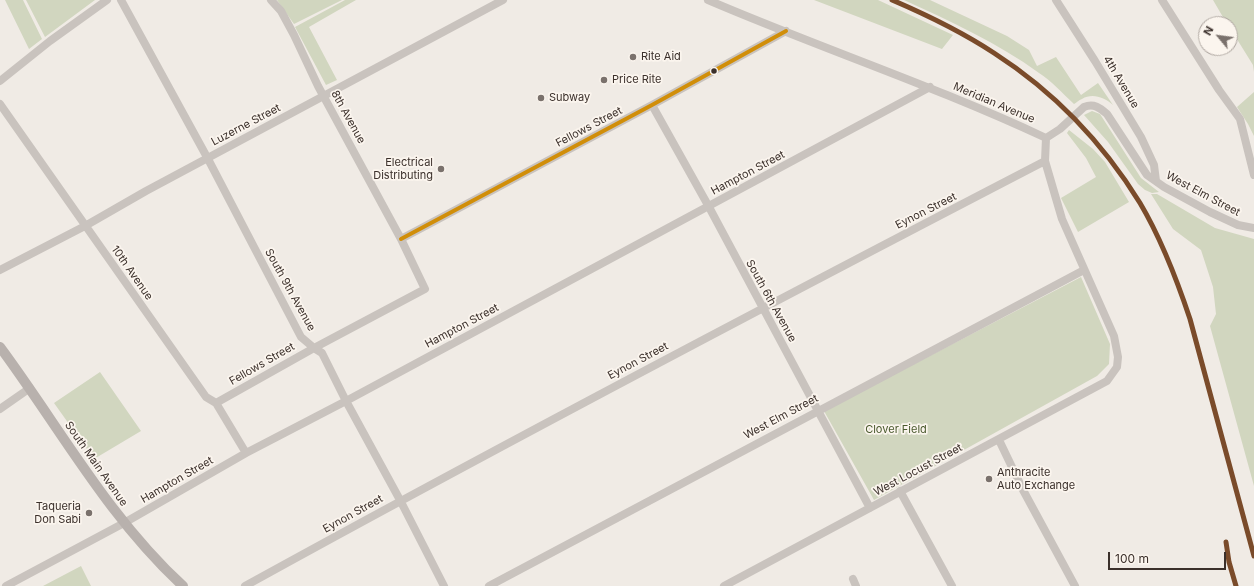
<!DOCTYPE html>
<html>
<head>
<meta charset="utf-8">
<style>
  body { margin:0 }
  #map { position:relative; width:1254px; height:586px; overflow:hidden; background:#f0ebe5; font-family:Inter,sans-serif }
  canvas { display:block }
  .north { position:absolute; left:1198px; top:16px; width:40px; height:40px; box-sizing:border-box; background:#fbf5ee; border:1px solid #aea6a0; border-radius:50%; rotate:299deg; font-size:11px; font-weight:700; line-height:16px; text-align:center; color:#3b302b }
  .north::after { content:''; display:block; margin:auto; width:14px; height:18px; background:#7a716c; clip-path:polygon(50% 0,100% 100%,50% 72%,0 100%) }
  .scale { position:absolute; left:1108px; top:552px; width:118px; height:18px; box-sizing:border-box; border:2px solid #3b302b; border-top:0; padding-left:5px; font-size:12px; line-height:14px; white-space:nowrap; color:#3b302b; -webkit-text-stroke:3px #fbf5ee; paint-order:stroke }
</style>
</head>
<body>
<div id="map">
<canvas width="1254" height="586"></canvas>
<div class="north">N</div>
<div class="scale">100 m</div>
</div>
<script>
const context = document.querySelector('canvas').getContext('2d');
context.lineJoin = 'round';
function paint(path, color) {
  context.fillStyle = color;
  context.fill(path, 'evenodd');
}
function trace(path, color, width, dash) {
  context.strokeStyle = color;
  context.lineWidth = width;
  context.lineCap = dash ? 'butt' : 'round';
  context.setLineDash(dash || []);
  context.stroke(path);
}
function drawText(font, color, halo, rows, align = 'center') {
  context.font = font + ' Inter,sans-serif';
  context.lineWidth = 3.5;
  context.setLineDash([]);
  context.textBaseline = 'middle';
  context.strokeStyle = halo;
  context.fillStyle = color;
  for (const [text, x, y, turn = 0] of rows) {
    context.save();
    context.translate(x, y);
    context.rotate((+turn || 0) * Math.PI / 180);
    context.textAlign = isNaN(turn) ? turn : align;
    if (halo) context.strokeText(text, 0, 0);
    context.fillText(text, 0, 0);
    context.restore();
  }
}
paint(new Path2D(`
  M5,0H23L42,39L29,49Z
  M26,0H95L45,37Z
  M277,0H342L294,24Z
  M345,0H356L309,27L337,80L326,85L295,27Z
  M814,0H878L953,35L942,49Z
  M904,0H930L1007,36L1029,50L1037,66L1056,57L1081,95L1098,83L1113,105C1104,97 1092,93 1082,99C1079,100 1076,103 1074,104C1062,93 1052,81 1039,73C998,43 950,21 904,0Z
  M1213,0H1254V72L1253,65L1230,28V24H1227Z
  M1254,92V136L1248,124L1237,107Z
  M1092,111L1100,114L1141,178L1159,192L1152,193L1145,190L1138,184L1108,142L1084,115Z
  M1069,130L1093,149L1105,162L1129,202L1078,232L1061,198L1096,177L1086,158L1067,133Z
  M1151,194H1157L1215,228L1254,239V486L1210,326L1216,314L1213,287L1201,250L1173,229Z
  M1081,277L1110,344L1109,364L1097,376L874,500L824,411Z
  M100,372L141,431L94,459L54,403Z
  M81,566L91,586H43Z`), '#d1d6bf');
trace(new Path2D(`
  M121,0L208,159L301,337L314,348L322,353L346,401L400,500L444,586
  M708,0C820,48 935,86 1046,138
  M1056,0L1095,61L1141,137L1154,165L1156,181
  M1162,0L1219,90L1240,119L1254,175
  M0,81L50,41L107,0
  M0,104L206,397L216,403L246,453
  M652,105L709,207L870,508
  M1046,138L1060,129L1084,107C1094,103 1100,108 1107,114L1147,175L1164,187L1210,212L1238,225L1254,228
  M401,239L652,105L786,31
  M0,270L85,226L146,191L503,0
  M216,403L314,348L425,289L401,239L318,86L294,35L281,11L271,0
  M0,409L30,388
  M999,440L1023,490L1075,586
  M900,491L952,586
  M853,579L856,586
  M6,586L124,523L246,453L346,401L930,87
  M245,586C510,440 777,300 1045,161
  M489,586L1084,270
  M724,586L1107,381L1117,367L1118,357L1114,336L1062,219L1045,161L1046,138`), '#c9c3be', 8);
trace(new Path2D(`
  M0,347C60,428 108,517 183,586`), '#b8b1ad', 10);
trace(new Path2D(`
  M401,239L652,105L786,31`), '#d18e09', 4);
trace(new Path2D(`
  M892,0C927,15 962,32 994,53C1053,91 1103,143 1140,203C1162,240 1177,280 1190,319L1254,556
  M1226,542L1229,562L1236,586`), '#7a4b2a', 5);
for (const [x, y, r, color] of [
  [633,57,4,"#7a716c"],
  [714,71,3.5,"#3b302b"],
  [604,80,4,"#7a716c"],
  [541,98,4,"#7a716c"],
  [441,169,4,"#7a716c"],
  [989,479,4,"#7a716c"],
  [89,513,4,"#7a716c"]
]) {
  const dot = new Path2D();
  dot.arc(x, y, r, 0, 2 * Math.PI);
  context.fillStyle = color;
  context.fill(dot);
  trace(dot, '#fbf5ee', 1.5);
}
drawText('11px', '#3b302b', '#fbf5ee', [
  ["Rite Aid",641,57],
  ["Price Rite",612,80],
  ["Subway",549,98],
  ["Electrical",433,163,"right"],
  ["Distributing",433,176,"right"],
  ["Anthracite",997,473],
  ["Auto Exchange",997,486],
  ["Taqueria",81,507,"right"],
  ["Don Sabi",81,520,"right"]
], 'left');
drawText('11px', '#3b302b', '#fbf5ee', [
  ["4th Avenue",1121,82,59],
  ["Meridian Avenue",994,103,23],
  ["8th Avenue",348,117,61],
  ["Luzerne Street",246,125,-28],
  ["Fellows Street",589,127,-28],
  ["Hampton Street",748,173,-28],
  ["West Elm Street",1203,194,28],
  ["Eynon Street",926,211,-27],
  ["10th Avenue",132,273,55],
  ["South 9th Avenue",290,290,61],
  ["South 6th Avenue",771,301,61],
  ["Hampton Street",462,326,-28],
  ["Eynon Street",638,361,-28],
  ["Fellows Street",262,364,-30],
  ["West Elm Street",781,417,-28],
  ["South Main Avenue",96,464,55],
  ["West Locust Street",918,470,-28],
  ["Hampton Street",177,480,-30],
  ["Eynon Street",353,514,-29]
]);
drawText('11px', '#4a5a2e', '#fbf5ee', [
  ["Clover Field",896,430]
]);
</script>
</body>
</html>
